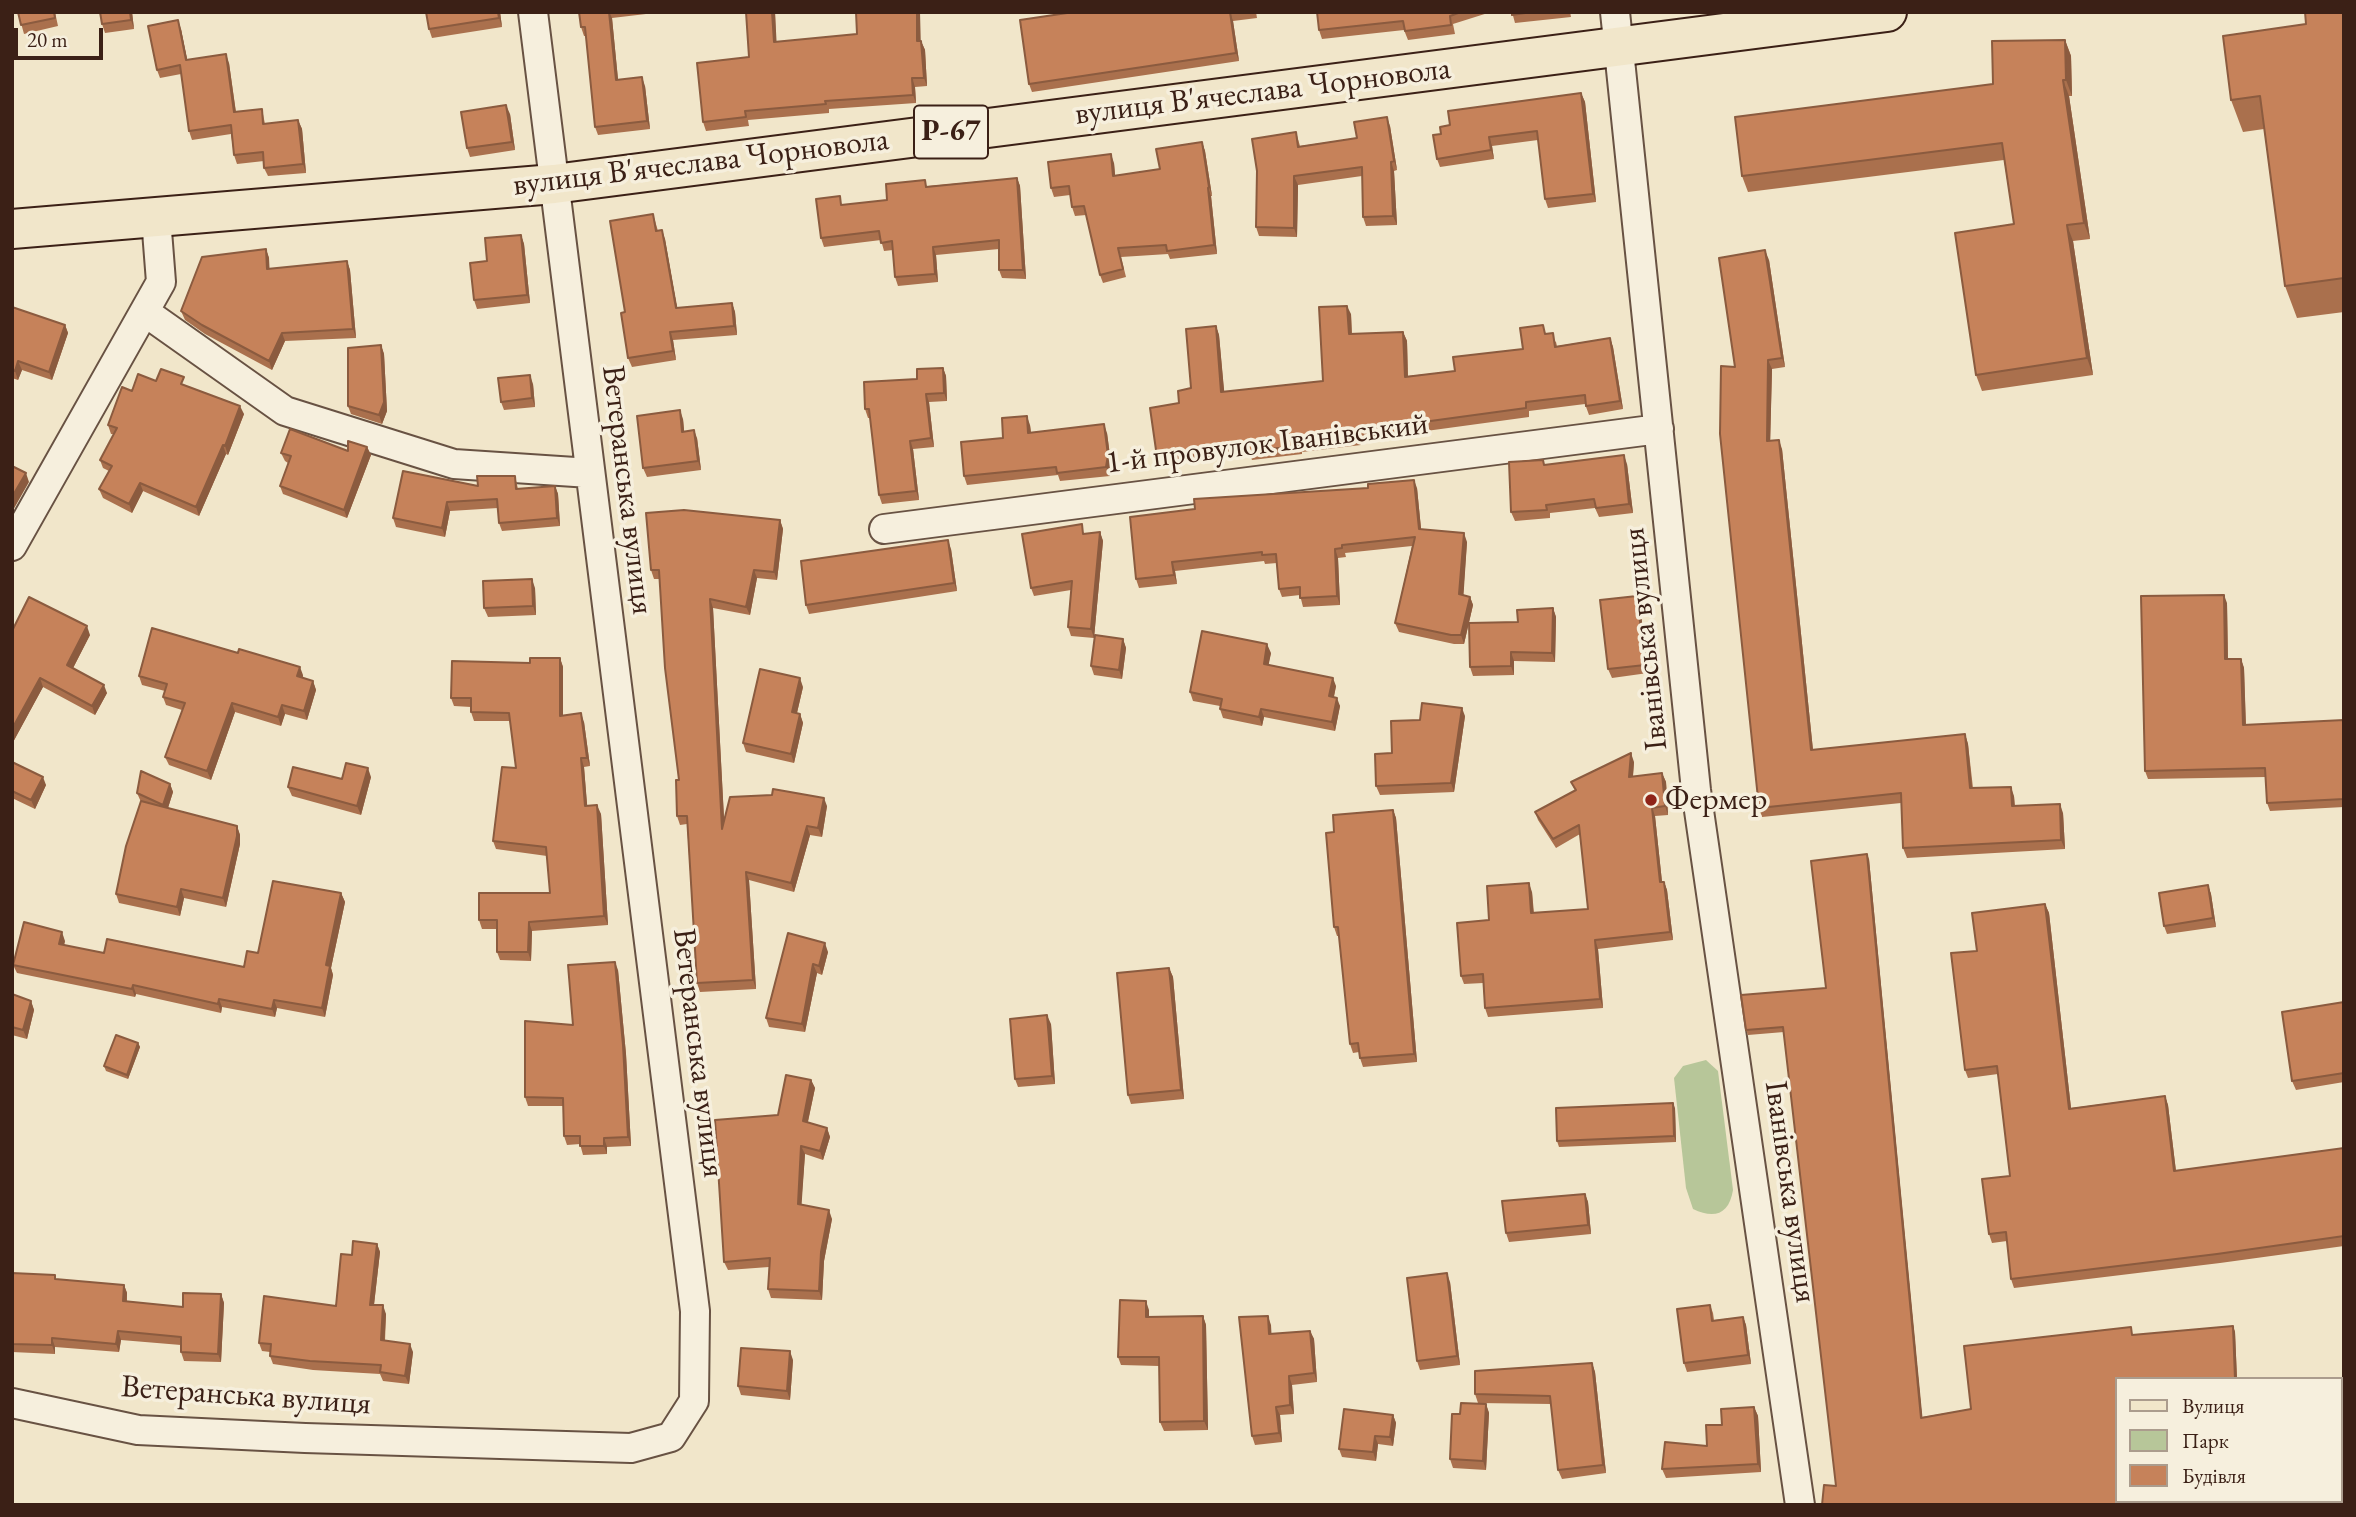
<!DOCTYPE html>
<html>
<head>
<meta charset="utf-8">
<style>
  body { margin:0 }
  #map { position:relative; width:2356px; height:1517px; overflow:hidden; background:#f1e6ca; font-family:"EB Garamond",serif }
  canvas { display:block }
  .frame { position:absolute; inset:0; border:14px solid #3b2016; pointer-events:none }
  .legend { position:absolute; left:2115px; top:1377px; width:228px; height:126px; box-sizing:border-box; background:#f6efdd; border:2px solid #ab9c8d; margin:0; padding:9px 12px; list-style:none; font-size:21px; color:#3b2016 }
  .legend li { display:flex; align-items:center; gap:14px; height:35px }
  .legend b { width:35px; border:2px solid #ab9c8d }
  .scale { position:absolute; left:14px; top:28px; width:89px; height:32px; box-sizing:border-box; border:4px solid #3b2016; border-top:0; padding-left:9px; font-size:21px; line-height:24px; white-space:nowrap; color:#3b2016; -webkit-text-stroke:5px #f6efdd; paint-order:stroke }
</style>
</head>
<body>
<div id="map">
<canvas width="2356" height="1517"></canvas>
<div class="frame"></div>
<ul class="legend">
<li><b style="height:9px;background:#f1e6ca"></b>Вулиця</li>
<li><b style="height:19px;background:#b7c699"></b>Парк</li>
<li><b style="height:19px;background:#c6825a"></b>Будівля</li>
</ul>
<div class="scale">20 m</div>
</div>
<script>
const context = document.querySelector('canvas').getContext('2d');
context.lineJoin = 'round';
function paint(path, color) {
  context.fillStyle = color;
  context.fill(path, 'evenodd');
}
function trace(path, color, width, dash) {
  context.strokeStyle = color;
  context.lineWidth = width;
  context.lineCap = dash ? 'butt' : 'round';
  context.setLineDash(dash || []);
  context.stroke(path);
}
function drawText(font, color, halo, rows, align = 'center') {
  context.font = font + ' "EB Garamond",serif';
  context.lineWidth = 7;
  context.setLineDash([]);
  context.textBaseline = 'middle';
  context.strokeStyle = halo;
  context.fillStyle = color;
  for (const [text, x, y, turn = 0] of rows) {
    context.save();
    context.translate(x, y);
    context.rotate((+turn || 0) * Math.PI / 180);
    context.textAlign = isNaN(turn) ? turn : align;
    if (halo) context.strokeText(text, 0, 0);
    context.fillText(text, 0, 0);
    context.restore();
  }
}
paint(new Path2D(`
  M1706,1060L1718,1071L1733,1190C1729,1215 1714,1219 1693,1209L1686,1188L1674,1078L1683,1066Z`), '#b7c699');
const minor = new Path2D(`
  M1615,12L1696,790L1800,1505
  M145,312L285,411L454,464L590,473
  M884,529L1659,429
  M12,546L161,282L156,218
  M12,1403L138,1430L305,1438L631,1448L671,1437L694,1401L695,1311L533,12`);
const primary = new Path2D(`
  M12,229L554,184L1887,12`);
trace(minor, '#685243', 32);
trace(primary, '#3b2016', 42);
trace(minor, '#f6efdd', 28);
trace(primary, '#f1e6ca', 38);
paint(new Path2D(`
  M18,12H55L58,26L24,34Z
  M100,12H132L134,29L105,33L102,24Z
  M426,12H500L502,27L432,38L429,29Z
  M579,12H645L646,14L612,18L618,80L645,86L650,129L598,135L595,127L586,36H584L581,27Z
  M746,12H775L776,42L921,41L925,50L927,86L915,87L916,103L829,109V113L748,120L749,126L706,131L703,122L749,57Z
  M1074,12H1256L1257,18L1233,21L1239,61L1032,92L1029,84Z
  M1317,12H1491L1453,24L1455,34L1408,40L1404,30L1322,39L1319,30Z
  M1512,12H1570L1571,17L1515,23Z
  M2344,12V312L2297,318L2285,286L2264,129L2243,132L2231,100L2306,24Z
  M181,29L187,59L229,63L236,112L262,109L265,124L298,120L302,129L306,173L268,176L264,168V161L237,164L234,155L231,134L192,140L189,131L181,74L160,78L157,70Z
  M2065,40L2071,56L2072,96H2069L2090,239L2073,241L2093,375L1982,391L1976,375L2014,224L2004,160L1748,192L1742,176L1993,84Z
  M1581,93L1585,102L1596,202L1548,208L1545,199L1538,140L1492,146L1494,159L1440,167L1437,159L1441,134Z
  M510,114L515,150L470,157L467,148Z
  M1390,126L1397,170L1394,171L1397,225L1366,226L1363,217L1362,176L1298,185L1297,237L1259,236L1256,227L1296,132L1300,146L1357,138Z
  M1202,142L1205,151L1212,196H1211L1217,254L1170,259L1168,254L1121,257L1126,277L1103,283L1100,275L1086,215L1075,216L1072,207L1070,195L1054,197L1051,188L1114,163L1115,176L1160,169Z
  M1017,178L1020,186L1026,279L1002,278L999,270V249L936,255L938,282L898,286L895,277L893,250L884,251L881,240L824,247L821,238L843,205L887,200L928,186Z
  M653,214L658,231L665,239L677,308L732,303L735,312L737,335L673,340L676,360L632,367L628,358L625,312Z
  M521,235L524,244L530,303L477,309L474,300L487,261Z
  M266,249L269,258V269L347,261L350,270L356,338L285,341L272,370L205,334L185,320L181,311Z
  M1769,260L1785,367L1772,369L1770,441L1782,449L1813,750L1965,734L1968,744L1973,788L2014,796L2015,806L2063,813L2065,849L1907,858L1903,848L1901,803L1762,817L1759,808Z
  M12,307L65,325L68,333L52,380L22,370L18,380L12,378Z
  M1351,314L1352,334L1403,332L1407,341L1408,376L1455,371L1523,349L1546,334L1556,342L1557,346L1610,338L1613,347L1623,409L1589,415L1585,404L1529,411V417L1360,440L1361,445L1302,452V454L1252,460L1249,452L1160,466L1157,457L1179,403L1191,388L1216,326L1219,335L1224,392L1323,381Z
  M381,345L384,354L387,411L382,424L351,414L348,406Z
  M943,368L946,376L947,401L929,402L934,447L913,449L919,500L882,504L879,495L870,418H868L865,409L917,379Z
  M156,381L187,386L244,414L228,455L226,454L199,516L143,491L132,513L103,498L99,489L109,471L103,468L100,460L114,434H111L108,425L132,391Z
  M533,384L535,407L504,410L501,402Z
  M683,419L684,431L697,438L701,470L647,477L643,468Z
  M1030,425L1031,433H1107L1111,463L1110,476L1060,481L1058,475L967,485L964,476L1003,438Z
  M367,447L371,455L347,518L283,494L280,486L288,463L285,461L281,453L348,451Z
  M1627,464L1633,513L1599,517L1595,508L1550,513V518L1515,521L1511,512L1545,465Z
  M515,476L518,489L555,486L558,494L560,526L502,531L499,523L498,508L450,511L445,537L396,527L393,518L478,486Z
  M1417,488L1421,529L1467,542L1463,595L1470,597L1473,605L1464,644H1454L1399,632L1395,623L1412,546L1345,553L1346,557L1338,558L1340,605L1303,607L1300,595L1282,597L1279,589L1277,563L1265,564L1264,561L1175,571L1177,584L1139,588L1136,579L1130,517Z
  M780,520L783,529L777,580L757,578L750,615L713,608L724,819L827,806L822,837L810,835L794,892L749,880L756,989L700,992L697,983L687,824L680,825L677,816L679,780L660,579H654L651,570Z
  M1100,532L1103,541L1094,638L1071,636L1068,627L1071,590L1034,596L1031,588L1085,534Z
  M951,549L957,591L809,614L806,605Z
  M535,588L536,615L488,617L484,608Z
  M2227,603L2228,659H2241L2244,668L2246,725L2344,720V807L2270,811L2267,803L2266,777L2148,779L2145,771Z
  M1640,605L1648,673L1612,678L1608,669Z
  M1553,608L1556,617L1555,662L1514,661V675L1473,676L1470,667L1518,622Z
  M12,631L90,635L73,668L107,693L95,715L43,687L12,744Z
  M1123,639L1126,648L1122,679L1094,675L1091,666Z
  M1271,653L1268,665L1336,686L1334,697L1340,706L1335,731L1264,717L1262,726L1223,718L1220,709V706L1193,701L1190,692Z
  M560,658L563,667V716L584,722L590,766L584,767L587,806L601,814L608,925L532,931L531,961L500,960L497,952V929H482L479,920L550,893L547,856L496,849L493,841L516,768L510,721H474L471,712V707L454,706L451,698L530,663Z
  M303,675V678L313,681L316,690L307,720L285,714L281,726L235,712L211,780L169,765L165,757L182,710L166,705L163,697L165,691L142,685L139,676Z
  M803,687L797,713L800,714L803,723L794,763L746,752L743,743Z
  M1465,716L1454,792L1380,795L1376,786Z
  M12,762L46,785L35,809L12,798Z
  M1634,762L1633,777L1662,773L1666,782L1668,815L1655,816L1662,882H1664L1667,890L1673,940L1598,949L1603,1008L1488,1017L1485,1008L1483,983L1464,984L1461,976L1489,920L1532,892L1534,913L1588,909L1580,834L1556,848L1538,820L1535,812L1575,791L1571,782Z
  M371,777L361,815L292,796L288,787L342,779Z
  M170,784L173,792L168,808L237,826L240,835V844L226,907L184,898L180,916L119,903L116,894L141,802L137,793Z
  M1393,810L1396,818L1417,1062L1363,1067L1360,1058L1359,1052L1353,1053L1350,1044L1339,936H1337L1334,927V832Z
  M1869,859L1922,1417L1971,1409L2133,1335L2233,1326L2235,1332L2237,1379H2116V1501H2242V1505H1822L1836,1486L1784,1032L1748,1035L1746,1030L1826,988Z
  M2208,885L2211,894L2216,927L2167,934L2164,926Z
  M341,893L345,902L331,968L333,975L325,1017L277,1008L275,1017L222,1007L221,1013L136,994L135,997L17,973L13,965L65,941L64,945L104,953L244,967L258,953Z
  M2045,904L2049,913L2071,1108L2165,1096L2168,1105L2176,1171L2344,1148V1246L2220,1263L2014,1288L2011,1279L2007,1241L1992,1243L1989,1234L2010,1176L1998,1074L1968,1078L1965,1070L1977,951Z
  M788,933L828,952L822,975L817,973L805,1032L769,1027L766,1018Z
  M1169,968L1173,977L1184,1099L1131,1104L1128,1095Z
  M618,970L626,1054L631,1146L607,1147V1154L583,1155L580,1144L567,1145L564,1136L563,1106H528L525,1097L573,1025Z
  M12,994L31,1001L34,1010L27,1039L12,1035Z
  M2344,1002V1082L2296,1090L2292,1081Z
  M1051,1024L1055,1084L1018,1087L1015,1079Z
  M138,1043L140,1047L128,1079L106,1071L104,1066Z
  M811,1080L815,1088L808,1122L827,1128L830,1137L823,1160L805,1154L801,1205L832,1219L824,1261L822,1300L771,1298L768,1289L769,1267L728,1270L724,1262L778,1115Z
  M1675,1108L1676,1142L1559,1147L1557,1141Z
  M1585,1194L1588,1202L1591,1234L1509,1242L1506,1233Z
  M377,1244L380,1252L374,1305L386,1314L385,1341L413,1352L409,1384L383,1381L380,1374L313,1370L273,1364L270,1356V1352L262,1351L259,1343L336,1306L352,1255Z
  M12,1273L57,1279L124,1285L127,1293V1302L183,1307L221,1294L224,1303L221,1362L184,1361L181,1352V1345L121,1340L119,1352L55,1347V1354L12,1352Z
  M1450,1282L1460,1365L1420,1370L1417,1361Z
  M1710,1305L1713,1313L1714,1320L1743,1317L1746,1325L1751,1364L1687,1372L1684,1363Z
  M1149,1310V1317L1203,1316L1206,1325L1208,1430L1164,1431L1160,1422L1159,1366L1121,1365L1118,1357Z
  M1271,1325V1334L1310,1331L1314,1339L1317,1382L1292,1385L1294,1414L1280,1415L1282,1442L1255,1445L1252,1436Z
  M793,1360L790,1400L741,1395L738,1386Z
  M1592,1363L1595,1372L1606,1473L1562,1479L1558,1470L1551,1404L1478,1403L1475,1394Z
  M1486,1404L1489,1413L1486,1470L1453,1468L1450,1459L1460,1414Z
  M1754,1407L1758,1416L1761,1472L1666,1478L1662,1469L1707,1446L1722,1425Z
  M1393,1415L1396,1423L1393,1446L1378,1444L1376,1461L1342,1457L1339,1449Z`), '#aa704d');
paint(new Path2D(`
  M130,12H132L134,29L131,20Z
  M498,12H500L502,27L499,18Z
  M609,12L612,18L619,89L616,80Z
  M772,12H775L777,50L774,42Z
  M917,12H920L921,50L917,41Z
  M1230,12L1233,21L1239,61L1236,53Z
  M178,20L181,29L189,68L186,60Z
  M2065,40L2071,56L2072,96L2066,80Z
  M921,41L925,50L927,86L924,78Z
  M226,54L229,63L237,121L234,112Z
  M642,77L645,86L650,129L647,121Z
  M912,78L915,87L916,103L913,95Z
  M2063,80L2069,96L2090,239L2084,223Z
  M1581,93L1585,102L1596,202L1593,194Z
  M506,105L510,114L515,150L512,142Z
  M1387,117L1390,126L1397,170L1394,161Z
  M298,120L302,129L306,173L303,164Z
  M1489,137L1492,146L1494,159L1491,150Z
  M1202,142L1205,151L1212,196L1209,187Z
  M1111,154L1114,163L1116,185L1113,176Z
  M1391,162L1394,171L1397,225L1393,216Z
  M1294,176L1298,185L1297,237L1294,228Z
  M1017,178L1020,186L1026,279L1023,270Z
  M1208,188L1211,196L1217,254L1214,245Z
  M2067,225L2073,241L2093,375L2087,358Z
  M662,230L665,239L679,317L676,308Z
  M521,235L524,244L530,303L527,295Z
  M933,247L936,255L938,282L935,274Z
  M266,249L269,258L270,278L267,269Z
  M1765,250L1769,260L1785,367L1782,358Z
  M347,261L350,270L356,338L353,329Z
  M732,303L735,312L737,335L734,326Z
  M1347,306L1351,314L1352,343L1349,334Z
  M65,325L68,333L52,380L49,372Z
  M1216,326L1219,335L1225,400L1221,392Z
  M670,332L673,340L676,360L673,351Z
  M1403,332L1407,341L1408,385L1405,377Z
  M282,333L285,341L272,370L269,361Z
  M1610,338L1613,347L1623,409L1620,401Z
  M381,345L384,354L387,411L382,424L379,415Z
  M1768,360L1772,369L1770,450L1767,441Z
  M18,361L22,370L18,380L15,371Z
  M943,368L946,376L947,401L944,393Z
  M530,375L533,384L535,407L532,398Z
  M926,394L929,402L934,447L931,438Z
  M240,406L244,414L228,455L225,446Z
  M680,410L683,419L685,440L682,432Z
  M1027,416L1030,425L1032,442L1028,433Z
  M1104,424L1107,433L1111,463L1110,476L1106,467Z
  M694,430L697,438L701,470L698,461Z
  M1779,440L1782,449L1814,760L1811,750Z
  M910,441L913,449L919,500L916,491Z
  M223,445L226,454L199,516L196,507Z
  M367,447L371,455L347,518L344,510Z
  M1624,455L1627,464L1633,513L1629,504Z
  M26,473L29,482L12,512V497Z
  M1414,480L1417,488L1422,538L1419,529Z
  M140,483L143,491L132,513L129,504Z
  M555,486L558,494L560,526L557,518Z
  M447,502L450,511L445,537L442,528Z
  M780,520L783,529L777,580L774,572Z
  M1100,532L1103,541L1094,638L1091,629Z
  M1464,533L1467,542L1463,603L1459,594Z
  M948,540L951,549L957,591L954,583Z
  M1335,549L1338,558L1340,605L1337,596Z
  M1172,562L1175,571L1177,584L1174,575Z
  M754,570L757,578L750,615L746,607Z
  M532,579L535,588L536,615L533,606Z
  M2224,595L2227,603L2228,668L2225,659Z
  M1637,596L1640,605L1648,673L1645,665Z
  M1470,597L1473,605L1464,644L1461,635Z
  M710,599L713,608L725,837L722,829Z
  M1553,608L1556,617L1555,662L1552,653Z
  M87,626L90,635L70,674L67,665Z
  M1123,639L1126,648L1122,679L1119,670Z
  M1267,644L1271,653L1267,673L1264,664Z
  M1511,652L1514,661V675L1511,666Z
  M560,658L563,667V725L560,716Z
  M2241,659L2244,668L2246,733L2243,725Z
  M300,667L303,675L300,685L297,676Z
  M40,678L43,687L12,744V729Z
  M800,678L803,687L795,721L792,712Z
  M1333,678L1336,686L1332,705L1329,696Z
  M313,681L316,690L307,720L304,711Z
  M104,685L107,693L95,715L92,706Z
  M1337,698L1340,706L1335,731L1332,722Z
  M232,703L235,712L211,780L207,771Z
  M282,705L285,714L281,726L278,717Z
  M1462,708L1465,716L1454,792L1451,783Z
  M1261,709L1264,717L1262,726L1259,717Z
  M581,713L584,722L590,766L587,758Z
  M800,714L803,723L794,763L791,754Z
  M1965,734L1968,744L1973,797L1970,788Z
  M1631,753L1634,762L1632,786L1629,777Z
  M581,758L584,767L588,815L585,806Z
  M368,768L371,777L361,815L357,806Z
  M1662,773L1666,782L1668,815L1665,806Z
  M43,777L46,785L35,809L31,800Z
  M170,784L173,792L166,814L163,805Z
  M2011,787L2014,796L2015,815L2012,806Z
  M824,798L827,806L822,837L818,828Z
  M2060,804L2063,813L2065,849L2061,840Z
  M597,805L601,814L608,925L604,916Z
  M1652,808L1655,816L1663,891L1660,882Z
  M1393,810L1396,818L1417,1062L1414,1054Z
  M237,826L240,835V844L226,907L223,898Z
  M807,826L810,835L794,892L791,883Z
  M1867,854L1869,859L1923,1423L1921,1418Z
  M746,872L749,880L756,989L753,980Z
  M1664,882L1667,890L1673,940L1670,932Z
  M1529,883L1532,892L1534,922L1531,913Z
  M2208,885L2211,894L2216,927L2213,918Z
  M181,889L184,898L180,916L177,907Z
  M341,893L345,902L331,968L333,975L325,1017L322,1008L326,965Z
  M2045,904L2049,913L2072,1117L2069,1109Z
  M529,922L532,931L531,961L528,952Z
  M62,932L65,941L62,952L59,944Z
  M1595,940L1598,949L1603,1008L1600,999Z
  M825,943L828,952L822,975L819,966Z
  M615,962L618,970L626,1054L631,1146L628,1137Z
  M813,964L817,973L805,1032L802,1024Z
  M1169,968L1173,977L1184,1099L1181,1090Z
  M133,985L136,994L135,997L132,989Z
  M219,999L222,1007L221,1013L218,1004Z
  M274,1000L277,1008L275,1017L272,1009Z
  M31,1001L34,1010L27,1039L23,1030Z
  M1047,1015L1051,1024L1055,1084L1052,1076Z
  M138,1043L140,1047L128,1079L127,1075Z
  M811,1080L815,1088L806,1130L803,1121Z
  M2165,1096L2168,1105L2177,1180L2174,1171Z
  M1673,1103L1675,1108L1676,1142L1674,1136Z
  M827,1128L830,1137L823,1160L820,1151Z
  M604,1138L607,1147V1154L604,1146Z
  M801,1146L805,1154L801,1213L798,1204Z
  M1585,1194L1588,1202L1591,1234L1588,1225Z
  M829,1210L832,1219L824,1261L822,1300L819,1291L821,1252Z
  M377,1244L380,1252L373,1313L370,1305Z
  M1447,1273L1450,1282L1460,1365L1457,1356Z
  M124,1285L127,1293L126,1310L123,1301Z
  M221,1294L224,1303L221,1362L218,1354Z
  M1146,1301L1149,1310V1326L1146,1317Z
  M383,1305L386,1314L384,1349L381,1340Z
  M1203,1316L1206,1325L1208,1430L1204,1421Z
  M1268,1316L1271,1325L1272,1343L1269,1334Z
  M1743,1317L1746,1325L1751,1364L1748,1355Z
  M2233,1326L2235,1332L2237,1379H2235Z
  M118,1331L121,1340L119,1352L116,1344Z
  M1310,1331L1314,1339L1317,1382L1314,1373Z
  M52,1338L55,1347V1354L52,1345Z
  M410,1344L413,1352L409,1384L405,1376Z
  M790,1351L793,1360L790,1400L787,1391Z
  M1592,1363L1595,1372L1606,1473L1603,1465Z
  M1289,1376L1292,1385L1294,1414L1290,1405Z
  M1486,1404L1489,1413L1486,1470L1483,1461Z
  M1276,1407L1280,1415L1282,1442L1279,1433Z
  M1754,1407L1758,1416L1761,1472L1758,1464Z
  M1393,1415L1396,1423L1393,1446L1390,1437Z
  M1375,1436L1378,1444L1376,1461L1373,1452Z`), '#8b5b3f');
const building = new Path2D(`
  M18,12H54L55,18L21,25Z
  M100,12H130L131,20L102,24Z
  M426,12H498L499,18L429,29Z
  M579,12H609L616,80L642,77L647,121L595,127L585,27H581Z
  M746,12H772L774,42L857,34L856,12H917V41H921L924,78H912L913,95L825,101L826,104L745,111L746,117L703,122L697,63L749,57Z
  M1074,12H1230L1236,53L1029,84L1020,20Z
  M1317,12H1461L1450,16L1451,25L1405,31L1403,21L1319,30Z
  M1512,12H1532L1512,15Z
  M2305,12H2344V278L2285,286L2260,96L2231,100L2223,36L2306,24Z
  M178,20L186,60L226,54L234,112L262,109L263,124L298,120L303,164L264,168L263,152L234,155L231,125L189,131L180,65L157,70L148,26Z
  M2065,40L2066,80H2063L2084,223L2067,225L2087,358L1976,375L1955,233L2014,224L2002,143L1742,176L1735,117L1993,84L1992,41Z
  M1581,93L1593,194L1545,199L1537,131L1489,137L1491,150L1437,159L1433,135L1441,134L1440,127L1450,125L1448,111Z
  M506,105L512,142L467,148L461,112Z
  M1387,117L1394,161L1391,162L1393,216L1363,217L1362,167L1294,176V228L1256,227L1257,171L1252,139L1296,132L1298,147L1357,138L1354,122Z
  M1202,142L1209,187L1208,188L1214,245L1167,251L1166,245L1118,248L1123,269L1100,275L1084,206L1072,207L1069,186L1051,188L1048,162L1111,154L1113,176L1160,169L1156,149Z
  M1017,178L1023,270H999V240L933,247L935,274L895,277L892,241L881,243L879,231L821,238L816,199L840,196L841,205L887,200L886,184L925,180L926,187Z
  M653,214L656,231L662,230L676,308L732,303L734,326L670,332L673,351L628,358L621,313L625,312L610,221Z
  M521,235L527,295L474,300L470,263L487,261L485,238Z
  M266,249L267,269L347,261L353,329L282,333L269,361L202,325L181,311L202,257Z
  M1765,250L1782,358L1768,360L1767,441L1779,440L1811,750L1965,734L1970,788L2011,787L2012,806L2060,804L2061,840L1903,848L1901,793L1759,808L1720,434L1721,366L1735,367L1719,258Z
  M1347,306L1349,334L1403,332L1405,377L1455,371L1453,357L1523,349L1520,328L1543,325L1545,334L1553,333L1555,347L1610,338L1620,401L1586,406L1585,395L1526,402V408L1357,431L1358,437L1298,443L1299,446L1249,451L1248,443L1157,457L1150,408L1179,403L1178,391L1191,388L1186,329L1216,326L1221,392L1323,381L1319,307Z
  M12,307L65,325L49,372L18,361L15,371L12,370Z
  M381,345L384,402L379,415L348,406V348Z
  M943,368L944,393L926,394L931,438L910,441L916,491L879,495L869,409H865L864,382L917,379V369Z
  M161,369L184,377L181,384L240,406L225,446L223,445L196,507L140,483L129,504L99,489L112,466L100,460L117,428L108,425L122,387L132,391L138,374L156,381Z
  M530,375L532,398L501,402L498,378Z
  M680,410L682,432L694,430L698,461L643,468L637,416Z
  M1027,416L1028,433L1104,424L1108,455L1106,467L1057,473L1056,467L964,476L961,442L1003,438L1002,418Z
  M290,429L348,451V441L367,447L344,510L280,486L291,456L281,453Z
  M1624,455L1629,504L1596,508L1594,499L1546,505L1547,510L1511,512L1509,462L1543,460L1544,465Z
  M12,466L26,473L12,497Z
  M403,471L478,486L477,476H515L516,489L555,486L557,518L499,523L497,499L447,502L442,528L393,518Z
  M1414,480L1419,529L1464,533L1459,594L1470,597L1461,635H1451L1395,623L1415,537L1342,545V548L1335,549L1337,596L1300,598V587L1279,589L1276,554L1262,555V552L1172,562L1174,575L1136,579L1130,517L1195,509L1194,499L1368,488V484Z
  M684,510L780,520L774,572L754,570L746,607L710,599L722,829L730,797L772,795L773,789L824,798L818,828L807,826L791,883L746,872L753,980L697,983L687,816H677L676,780H679L665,668L659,570H651L646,513Z
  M1082,524L1083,534L1100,532L1091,629L1068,627L1072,581L1031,588L1022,534Z
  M948,540L954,583L806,605L801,561Z
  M532,579L533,606L484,608L483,581Z
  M2224,595L2225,659H2241L2243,725L2344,720V799L2267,803L2265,768L2145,771L2141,596Z
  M1637,596L1645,665L1608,669L1600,600Z
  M29,597L87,626L67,665L104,685L92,706L40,678L12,729V631Z
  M1553,608L1552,653L1511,652V666L1470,667L1469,623L1518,622L1517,610Z
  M152,628L238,653L239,649L300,667L297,676L313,681L304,711L282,705L278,717L232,703L207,771L165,757L185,703L163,697L167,684L139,676Z
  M1202,631L1267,644L1264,664L1333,678L1329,696L1337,698L1332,722L1261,709L1259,717L1220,709L1222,699L1190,692Z
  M1095,635L1123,639L1119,670L1091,666Z
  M530,658H560V716L581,713L587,758H581L585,806L597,805L604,916L529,922L528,952H497V920H479V893H550L546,847L493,841L502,767L516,768L509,713L471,712V698H451L452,661L530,663Z
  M760,669L800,678L792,712L800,714L791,754L743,743Z
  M1422,703L1462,708L1451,783L1376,786L1375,754L1392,753L1391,721L1420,720Z
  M1631,753L1629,777L1662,773L1665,806L1652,808L1660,882H1664L1670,932L1595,940L1600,999L1485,1008L1483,974L1461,976L1457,923L1489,920L1487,886L1529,883L1531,913L1588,909L1579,825L1553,839L1535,812L1576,790L1571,782Z
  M12,762L43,777L31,800L12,791Z
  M346,763L368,768L357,806L288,787L293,767L342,779Z
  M141,771L170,784L163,805L137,793Z
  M141,801L237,826V836L223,898L181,889L177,907L116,894L126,846Z
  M1393,810L1414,1054L1360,1058L1358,1043L1350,1044L1338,927H1334L1326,833L1334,832L1333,815Z
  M1867,854L1921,1418L1971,1409L1964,1346L2131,1327L2132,1335L2233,1326L2235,1379H2116V1501H2240V1505H1822L1824,1485L1836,1486L1783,1027L1746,1030L1741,995L1826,988L1811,861Z
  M273,881L341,893L326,965L330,966L322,1008L274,1000L272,1009L219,999L218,1004L133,985L132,989L13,965L24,922L62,932L59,944L104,953L107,939L244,967L247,951L258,953Z
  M2208,885L2213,918L2164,926L2159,893Z
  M2045,904L2069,1109L2165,1096L2174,1171L2344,1148V1236L2217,1254L2011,1279L2006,1232L1989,1234L1982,1179L2010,1176L1997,1066L1965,1070L1951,953L1977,951L1972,913Z
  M788,933L825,943L819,966L813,964L802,1024L766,1018Z
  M615,962L623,1045L628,1137L604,1138V1146H580V1136H564L563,1098L525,1097V1021L573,1025L568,965Z
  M1169,968L1181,1090L1128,1095L1117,973Z
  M12,994L31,1001L23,1030L12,1027Z
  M2344,1002V1073L2292,1081L2282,1012Z
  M1047,1015L1052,1076L1015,1079L1010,1019Z
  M116,1035L138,1043L127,1075L104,1066Z
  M786,1075L811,1080L803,1121L827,1128L820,1151L801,1146L798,1204L829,1210L821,1252L819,1291L768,1289L770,1258L724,1262L715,1120L778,1115Z
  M1673,1103L1674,1136L1557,1141L1556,1108Z
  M1585,1194L1588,1225L1506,1233L1502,1201Z
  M353,1241L377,1244L370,1305H383L381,1340L410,1344L405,1376L380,1372L381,1365L310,1361L270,1356L271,1344L259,1343L264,1296L336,1306L341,1254L352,1255Z
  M12,1273L55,1275V1279L124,1285L123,1301L183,1307V1293L221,1294L218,1354L181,1352V1337L118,1331L116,1344L52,1338V1345L12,1344Z
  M1447,1273L1457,1356L1417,1361L1407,1278Z
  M1120,1300L1146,1301V1317L1203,1316L1204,1421L1160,1422L1159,1357H1118Z
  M1710,1305L1712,1321L1743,1317L1748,1355L1684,1363L1677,1309Z
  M1268,1316L1269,1334L1310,1331L1314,1373L1289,1376L1290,1405L1276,1407L1279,1433L1252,1436L1239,1317Z
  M741,1348L790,1351L787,1391L738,1386Z
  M1592,1363L1603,1465L1558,1470L1550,1396L1475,1394V1371Z
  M1461,1403L1486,1404L1483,1461L1450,1459L1452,1414H1460Z
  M1754,1407L1758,1464L1662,1469L1665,1442L1707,1446L1706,1425H1722L1721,1409Z
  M1344,1409L1393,1415L1390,1437L1375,1436L1373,1452L1339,1449Z`);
paint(building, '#c6825a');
trace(building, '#8b5b3f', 2);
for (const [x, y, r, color] of [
  [1651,800,7,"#8f2418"]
]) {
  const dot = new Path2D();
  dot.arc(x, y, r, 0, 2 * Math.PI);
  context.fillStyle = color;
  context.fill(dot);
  trace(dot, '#f6efdd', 2.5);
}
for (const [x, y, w] of [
  [951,132,74]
]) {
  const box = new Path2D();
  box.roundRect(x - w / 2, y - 26.5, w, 53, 5);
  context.fillStyle = '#f6efdd';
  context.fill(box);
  trace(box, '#3b2016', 2);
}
drawText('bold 30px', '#3b2016', null, [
  ["Р-67",951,132]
]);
drawText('32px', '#3b2016', '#f6efdd', [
  ["вулиця В'ячеслава Чорновола",1263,92,-7],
  ["вулиця В'ячеслава Чорновола",701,163,-7],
  ["1-й провулок Іванівський",1267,444,-7],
  ["Ветеранська вулиця",627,490,83],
  ["Іванівська вулиця",1646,639,-96],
  ["Ветеранська вулиця",698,1053,83],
  ["Іванівська вулиця",1790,1192,82],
  ["Ветеранська вулиця",246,1396,4]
]);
drawText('32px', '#3b2016', '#f6efdd', [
  ["Фермер",1665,800]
], 'left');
</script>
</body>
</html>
